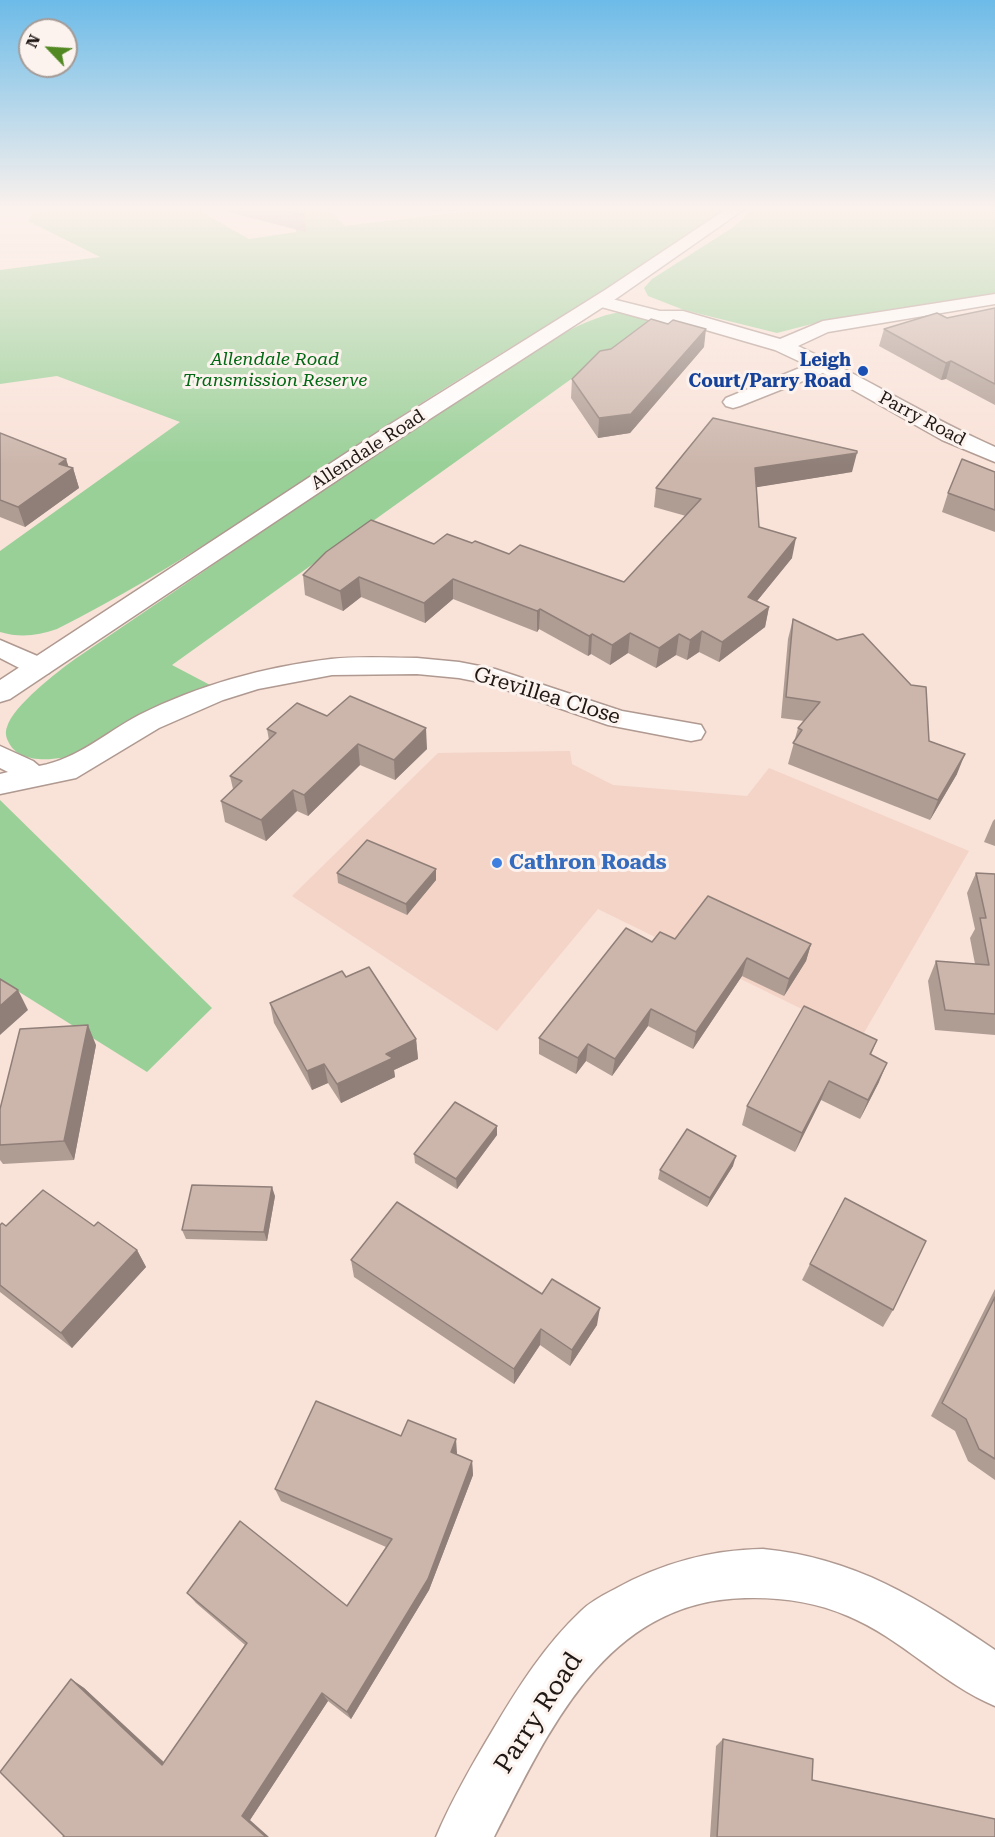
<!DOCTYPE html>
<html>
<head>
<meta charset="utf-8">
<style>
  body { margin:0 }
  #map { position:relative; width:995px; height:1837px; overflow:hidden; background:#f9e2d8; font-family:"Roboto Serif",serif }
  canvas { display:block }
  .north { position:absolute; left:18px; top:18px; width:60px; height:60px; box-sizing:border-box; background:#fcf3ef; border:2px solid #a49b97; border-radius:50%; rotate:295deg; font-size:16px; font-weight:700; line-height:24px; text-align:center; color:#201814 }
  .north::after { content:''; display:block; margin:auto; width:21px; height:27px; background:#528821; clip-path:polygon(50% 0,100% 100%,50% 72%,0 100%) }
</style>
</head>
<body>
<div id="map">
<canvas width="995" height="1837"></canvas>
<div class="north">N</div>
</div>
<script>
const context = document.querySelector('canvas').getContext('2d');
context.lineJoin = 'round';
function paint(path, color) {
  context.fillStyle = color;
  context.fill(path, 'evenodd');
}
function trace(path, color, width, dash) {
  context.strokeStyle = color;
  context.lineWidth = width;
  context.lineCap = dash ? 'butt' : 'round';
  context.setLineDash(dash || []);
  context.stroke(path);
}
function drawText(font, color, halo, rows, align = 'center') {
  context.font = font + ' "Roboto Serif",serif';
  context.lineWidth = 6;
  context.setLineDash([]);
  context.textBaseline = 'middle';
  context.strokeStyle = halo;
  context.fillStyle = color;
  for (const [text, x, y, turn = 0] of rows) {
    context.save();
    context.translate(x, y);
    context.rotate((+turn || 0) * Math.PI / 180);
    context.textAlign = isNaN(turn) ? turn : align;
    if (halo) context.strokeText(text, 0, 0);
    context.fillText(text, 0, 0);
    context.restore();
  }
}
paint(new Path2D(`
  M570,751L572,764L613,785L747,796L769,768L969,851L861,1038L598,909L497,1031L292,896L438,753Z`), '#f3d4c7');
paint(new Path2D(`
  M35,208H195L249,239L296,232L297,208H328L345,226L492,208H727C622,283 510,346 401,416C288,489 177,569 57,629C37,636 20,638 0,632V551L180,422L57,376L0,384V270L100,257L28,221Z
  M753,208H995V293L831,319L777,333L684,310L648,296L644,288L652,279L735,226Z
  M615,313H628L655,319L172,665L212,686L79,754C57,760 19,766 8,741C6,737 5,732 7,727C13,706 57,672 75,659C201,574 325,487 453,404C496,376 565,323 615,313Z
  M0,800L212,1008L147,1072L0,980Z`), '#99d098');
const street = new Path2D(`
  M995,294V304L828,332L798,346C865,377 927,417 995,447V462L942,440L823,373L740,406L733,408L726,406L723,402L726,398L807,365L775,350L682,323H660L594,305L591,301L594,297L600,296L660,311H683L780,339L823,321Z
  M0,640L49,661L52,667L49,673L39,675L29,673L0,658Z
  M417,658L459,662L495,669L622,711L701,725L705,732L701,739L691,741L608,725L489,684L459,678L417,674L332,675L258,689L223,700L159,728L76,778L0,794V774L8,772L0,768V746L33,761L39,766C78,759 105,733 139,715C199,685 264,667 331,659C359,656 389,658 417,658Z
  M763,1549C855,1558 920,1599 995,1650V1706C942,1684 901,1638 848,1616C816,1602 780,1597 745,1598C605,1601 550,1729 494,1837H436C452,1799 473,1763 494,1728C519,1686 545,1645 581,1611C590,1602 603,1595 615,1589C662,1563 709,1550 763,1549Z`);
const secondary = new Path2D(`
  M728,208H746L617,298L405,435L10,699L0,702V680L389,425L605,290Z`);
trace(street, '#af9990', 3);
trace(secondary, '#af9990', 3);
paint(street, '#fff');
paint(secondary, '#fff');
paint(new Path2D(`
  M212,208H299L304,215L306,232Z
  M995,308V405L946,379L941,380L879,346L884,329L947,318Z
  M704,347L630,433L598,438L571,398L572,379Z
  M0,433L66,459L68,467L73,468L79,488L25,527L0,517Z
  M852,472L756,487L759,527L792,558L757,601L769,607L765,627L719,662L699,652L687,660L676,655L656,668L628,653L610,665L591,654L588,656L539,629L537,632L453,599L425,623L361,597L343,611L305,595L303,575L434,544L472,543L509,554L624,582L686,516L654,507L656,488Z
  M995,472V532L942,512L948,493Z
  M793,619L929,741L957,774L930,820L788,764L798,728L804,721L781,718L788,639Z
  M327,716L427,749L395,780L360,765L308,816L297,811L266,841L225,822L221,801L233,789L230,776L269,740L267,729Z
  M995,819V846L984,842L993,821Z
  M337,873L436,880L407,915L338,883Z
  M976,873L995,874V1035L935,1030L928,981L936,961L975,964L970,938L975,929L967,893Z
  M675,939L811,944L806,961L784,996L742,976L693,1049L648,1026L612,1076L586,1061L576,1074L539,1054V1038L652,942Z
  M346,977L416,1039L418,1059L394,1070L395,1077L341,1103L328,1083L312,1090L274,1023L270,1003Z
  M877,1040L871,1055L879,1082L860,1119L821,1100L795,1152L742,1125L747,1106Z
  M96,1045L74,1160L3,1164L0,1160V1109Z
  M497,1135L457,1189L415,1163L414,1154Z
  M733,1166L707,1207L658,1179L660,1170Z
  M275,1196L267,1241L186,1239L182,1230Z
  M0,1225L94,1226L137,1250L146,1267L72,1348L0,1292Z
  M351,1260L542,1294L597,1325L570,1366L540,1345L514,1384L354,1277Z
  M810,1264L893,1310L883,1327L802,1280Z
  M995,1289V1480L968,1461L955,1431L931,1416Z
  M401,1436L457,1453L456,1455L472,1461L473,1475L429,1590L351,1719L328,1701L250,1820L64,1836L71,1679L84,1688L164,1762L245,1645L196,1603L187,1593L347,1606L386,1547L281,1501L275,1489Z
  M723,1739L812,1780L995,1837H710L716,1746Z`), '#af9d94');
paint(new Path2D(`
  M706,329L704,347L630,433L598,438L599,418Z
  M951,361L946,379L941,380L946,363Z
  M857,453L852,472L752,488L755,468Z
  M66,459L70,471L73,468L79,488L25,527L18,507L59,464Z
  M796,538L792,558L744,617L748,597Z
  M359,577L361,597L343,611L340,591Z
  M453,579V599L425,623L424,603Z
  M769,607L765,627L719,662L722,642Z
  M540,609L539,629L537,632V611Z
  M702,631L699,652L687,660L690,640Z
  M630,633L628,653L610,665L612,645Z
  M592,634L591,654L588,656L589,636Z
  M679,634L676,655L656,668L659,648Z
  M426,728L427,749L395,780L394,760Z
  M358,744L360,765L308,816L304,795Z
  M965,754L957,774L930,820L938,800Z
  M293,790L297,811L266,841L261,820Z
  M436,869V880L407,915L406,904Z
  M811,944L806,961L784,996L789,979Z
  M747,958L742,976L693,1049L696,1032Z
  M18,990L28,1010L0,1035V1006Z
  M651,1009L648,1026L612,1076L615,1059Z
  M88,1025L96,1045L74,1160L64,1141Z
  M416,1039L418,1059L394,1070L395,1077L341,1103L337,1084L386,1054Z
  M588,1044L586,1061L576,1074L578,1058Z
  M887,1063L879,1082L860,1119L868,1100Z
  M324,1064L328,1083L312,1090L307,1071Z
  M829,1081L821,1100L795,1152L802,1133Z
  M497,1126V1135L457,1189L456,1179Z
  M736,1156L733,1166L707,1207L710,1198Z
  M272,1187L275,1196L267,1241L264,1232Z
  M137,1250L146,1267L72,1348L61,1333Z
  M600,1308L597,1325L570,1366L572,1350Z
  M541,1329L540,1345L514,1384V1369Z
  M456,1439L457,1453L452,1466L451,1452Z
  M472,1461L473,1475L429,1590L351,1719L347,1712Z
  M71,1679L84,1688L173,1771L162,1765Z
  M322,1693L328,1701L250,1820L269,1837H266L242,1816Z`), '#8f7f78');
const building = new Path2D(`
  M274,208H299L304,215Z
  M995,308V384L951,361L946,363L884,329L937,313L947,318Z
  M651,319L668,324L673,320L706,329L631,414L599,418L572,379L600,351L611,349Z
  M713,418L857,451V453L755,468L759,527L796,538L748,597L769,607L722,642L702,631L690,640L679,634L659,648L630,633L612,645L592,634L589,636L540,609L537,611L453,579L424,603L359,577L340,591L303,575L326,552L371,520L434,544L447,534L472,543L475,541L509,554L520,545L624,582L701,499L656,488Z
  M0,433L66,459L59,464L73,468L18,507L0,500Z
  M962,459L995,472V510L948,493Z
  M793,619L837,640L863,634L911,685L926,687L929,741L965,754L938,800L793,743L802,730L798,728L820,702L786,697Z
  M350,696L426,728L394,760L358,744L304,795L293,790L261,820L221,801L242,781L230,776L276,733L267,729L297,703L327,716Z
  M367,840L436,869L406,904L337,873Z
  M976,873L995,874V1014L945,1010L936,961L989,965L980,918H986Z
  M708,896L811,944L789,979L747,958L696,1032L651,1009L615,1059L588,1044L578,1058L539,1038L626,928L652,942L660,932L675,939Z
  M369,967L416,1039L386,1054L393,1058L337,1084L324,1064L307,1071L270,1003L342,971L346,977Z
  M0,979L18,990L0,1006Z
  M804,1006L877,1040L870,1054L887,1063L868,1100L829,1081L802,1133L747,1106Z
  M88,1025L64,1141L0,1145V1109L20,1029Z
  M455,1102L497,1126L456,1179L414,1154Z
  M687,1129L736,1156L710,1198L660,1170Z
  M192,1185L272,1187L264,1232L182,1230Z
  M43,1190L94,1226L98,1222L137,1250L61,1333L0,1285V1225L2,1223L6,1226Z
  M845,1198L926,1241L893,1310L810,1264Z
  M397,1202L542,1294L552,1279L600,1308L572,1350L541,1329L514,1369L351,1260Z
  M995,1297V1459L979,1449L966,1419L942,1403Z
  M316,1401L401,1436L408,1420L456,1439L451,1452L472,1461L428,1579L347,1712L322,1693L242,1816L266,1837H63L64,1836L0,1772L71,1679L162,1765L247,1643L187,1593L240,1521L347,1606L392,1539L275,1489Z
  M723,1739L813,1759L812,1780L995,1819V1837H717Z`);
paint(building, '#ccb6ac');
trace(building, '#8f7f78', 1.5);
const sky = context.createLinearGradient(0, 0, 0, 465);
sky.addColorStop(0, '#6cbbe8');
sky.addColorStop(0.45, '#fcf2ed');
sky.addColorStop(1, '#fcf2ed00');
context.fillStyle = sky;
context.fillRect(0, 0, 995, 465);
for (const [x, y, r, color] of [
  [863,371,6,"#1a4fb4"],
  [497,863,6,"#3f7fe0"]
]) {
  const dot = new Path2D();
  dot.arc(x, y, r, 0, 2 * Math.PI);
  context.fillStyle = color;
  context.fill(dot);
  trace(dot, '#fcf3ef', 2);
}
drawText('italic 18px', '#036814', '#fcf3ef', [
  ["Allendale Road",275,360],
  ["Transmission Reserve",275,381]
]);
drawText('bold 18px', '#164399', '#fcf3ef', [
  ["Leigh",851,361],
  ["Court/Parry Road",851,382]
], 'right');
drawText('18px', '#201814', '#fcf3ef', [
  ["Parry Road",922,419,28],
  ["Allendale Road",368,450,-33]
]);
drawText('21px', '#201814', '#fcf3ef', [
  ["Grevillea Close",547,696,17]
]);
drawText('bold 21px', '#366cbe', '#fcf3ef', [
  ["Cathron Roads",509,863]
], 'left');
drawText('26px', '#201814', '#fcf3ef', [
  ["Parry Road",539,1713,-57]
]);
</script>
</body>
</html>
